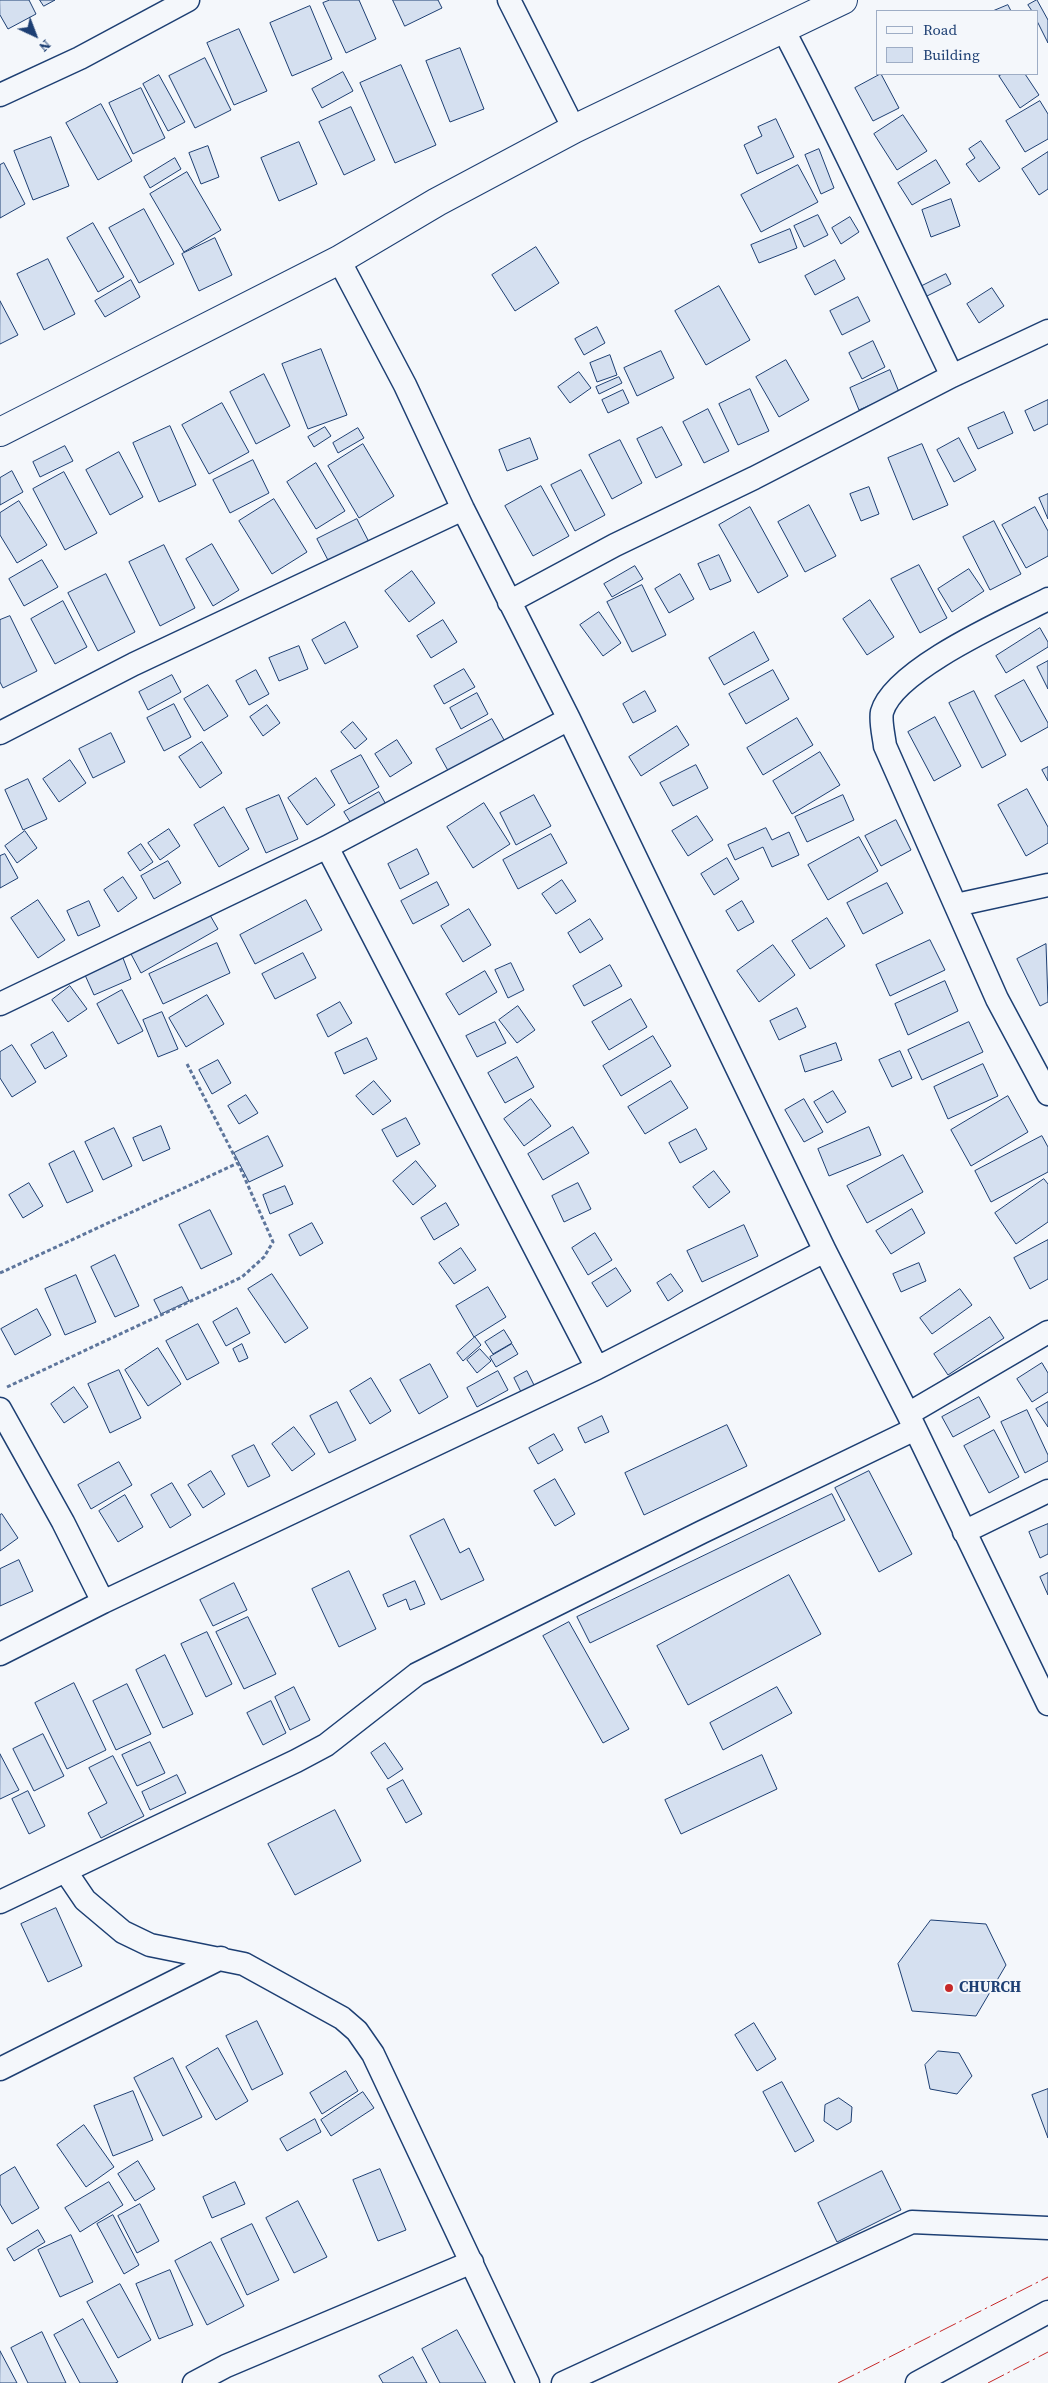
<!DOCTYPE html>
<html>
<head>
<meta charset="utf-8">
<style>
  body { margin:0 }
  #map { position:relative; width:1048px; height:2383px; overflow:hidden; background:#f4f7fb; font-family:"Source Serif 4",serif }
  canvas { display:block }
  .legend { position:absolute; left:876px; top:10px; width:162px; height:65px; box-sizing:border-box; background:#f4f7fb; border:1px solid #9eadc5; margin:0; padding:6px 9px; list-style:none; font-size:15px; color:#1d3f73 }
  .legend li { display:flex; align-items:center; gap:10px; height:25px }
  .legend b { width:25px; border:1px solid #9eadc5 }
  .north { position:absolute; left:10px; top:10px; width:50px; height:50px; -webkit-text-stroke:4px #f4f7fb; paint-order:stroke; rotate:137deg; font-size:14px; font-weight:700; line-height:20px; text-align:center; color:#1d3f73 }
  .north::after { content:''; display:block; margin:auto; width:18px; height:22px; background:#1d3f73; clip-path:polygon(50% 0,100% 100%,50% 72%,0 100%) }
</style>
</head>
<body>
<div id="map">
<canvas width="1048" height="2383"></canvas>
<ul class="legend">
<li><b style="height:6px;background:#f4f7fb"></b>Road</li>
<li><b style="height:14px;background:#d5e0f0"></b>Building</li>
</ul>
<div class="north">N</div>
</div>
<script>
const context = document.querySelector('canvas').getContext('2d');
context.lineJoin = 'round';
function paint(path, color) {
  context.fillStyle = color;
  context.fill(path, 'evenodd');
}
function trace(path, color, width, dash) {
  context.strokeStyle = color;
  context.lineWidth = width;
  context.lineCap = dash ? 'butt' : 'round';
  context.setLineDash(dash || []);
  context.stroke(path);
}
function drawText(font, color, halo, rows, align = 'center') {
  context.font = font + ' "Source Serif 4",serif';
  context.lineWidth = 4;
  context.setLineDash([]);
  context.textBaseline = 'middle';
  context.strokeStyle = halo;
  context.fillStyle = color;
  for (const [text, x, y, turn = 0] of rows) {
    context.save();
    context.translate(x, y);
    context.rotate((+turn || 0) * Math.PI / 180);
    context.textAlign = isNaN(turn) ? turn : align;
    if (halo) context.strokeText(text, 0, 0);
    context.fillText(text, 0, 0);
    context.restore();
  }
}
const building = new Path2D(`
  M0,0H29L36,14L8,29L0,15Z
  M40,0H55L44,6Z
  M330,0H359L376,39L346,53L323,3Z
  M393,0H438L442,8L405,26Z
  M1037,0L1048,20V43L1037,21V11H1032L1028,5Z
  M1008,5L1011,11H993Z
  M310,6L332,59L292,76L270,23Z
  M239,29L267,91L234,105L207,43Z
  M460,48L484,109L450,122L426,61Z
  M205,58L231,110L195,128L169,76Z
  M401,65L436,145L395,163L360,83Z
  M343,72L353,91L322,108L312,89Z
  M881,74L899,108L873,121L855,88Z
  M1003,74H1025L1039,95L1020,108L999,76Z
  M159,75L185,122L168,131L143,84Z
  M141,88L165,138L133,154L109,103Z
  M1040,101L1048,114V139L1025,152L1006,121Z
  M101,104L132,161L98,180L66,123Z
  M351,107L375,160L344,175L319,122Z
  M903,115L927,151L897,170L874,134Z
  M776,119L794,157L757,174L744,145L762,136L758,127Z
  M51,137L69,186L33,200L14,151Z
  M981,141L1000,168L979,182L966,164L975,158L969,149Z
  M299,142L317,184L279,201L261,158Z
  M208,146L219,177L201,184L189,153Z
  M819,149L834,188L821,194L805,155Z
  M1048,152V189L1039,195L1022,169Z
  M175,158L181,169L150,188L144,177Z
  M936,160L950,183L912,205L898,183Z
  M4,163L25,204L0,218V165Z
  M798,165L818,202L761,232L741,195Z
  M187,172L221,230L184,252L150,194Z
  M951,199L960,226L931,237L922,210Z
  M144,209L174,264L139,283L109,228Z
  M818,215L828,235L804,247L794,226Z
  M850,217L859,232L841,244L832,228Z
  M93,223L124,277L98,292L67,238Z
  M790,229L797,248L759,263L751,245Z
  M215,238L232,275L199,291L182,254Z
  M536,247L559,283L515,311L492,275Z
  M48,259L75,314L44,330L17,274Z
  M835,260L845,279L815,295L805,276Z
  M946,274L951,284L921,299L916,289Z
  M131,280L140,297L105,317L95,301Z
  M719,286L750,340L706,365L675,311Z
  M992,288L1004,306L979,323L967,304Z
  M858,297L870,321L842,335L830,311Z
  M0,301L18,335L0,344Z
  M597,327L605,343L584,355L575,339Z
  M873,341L885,367L862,379L849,353Z
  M321,349L347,415L308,429L282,364Z
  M661,351L674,378L637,396L624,368Z
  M610,355L617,375L597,382L590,363Z
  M786,360L809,400L779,417L756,377Z
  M890,370L899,392L859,410L850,388Z
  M579,372L591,388L570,403L558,387Z
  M264,374L290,426L256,444L230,392Z
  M619,377L622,383L599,394L596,387Z
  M750,389L769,431L738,445L719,404Z
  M623,390L629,403L608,413L602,400Z
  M1048,400V424L1034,431L1025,411Z
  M222,403L249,452L209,474L182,425Z
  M708,409L729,451L704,463L683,422Z
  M1004,412L1013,433L978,449L968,428Z
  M170,426L196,485L159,502L133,443Z
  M325,427L331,436L314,447L308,437Z
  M662,427L682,465L656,478L637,439Z
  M358,428L364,438L338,453L333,443Z
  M530,438L538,459L507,471L499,450Z
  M959,438L976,470L954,482L937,450Z
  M620,440L642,483L612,499L589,455Z
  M363,444L394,496L359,518L328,466Z
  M922,444L948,505L913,520L888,458Z
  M65,446L73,461L40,477L33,462Z
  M119,452L143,497L110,515L86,470Z
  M253,460L269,493L230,513L213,480Z
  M316,463L345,511L316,529L287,482Z
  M581,470L605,515L575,531L551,485Z
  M12,471L23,492L0,505V478Z
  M64,472L97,533L65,550L33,489Z
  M541,486L569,536L533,556L505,506Z
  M869,487L879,514L861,521L850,494Z
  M1048,494V519L1039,498Z
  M274,499L307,552L272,574L239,521Z
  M19,501L47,545L17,563L0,535V513Z
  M809,505L836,556L805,572L778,522Z
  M750,507L788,576L758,593L719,525Z
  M1035,507L1048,531V556L1026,568L1002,525Z
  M357,519L370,544L330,564L317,539Z
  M994,521L1021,574L990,590L963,537Z
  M212,544L239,590L213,606L186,559Z
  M164,545L195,608L160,626L129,562Z
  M719,555L731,581L710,590L698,564Z
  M42,560L58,587L24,606L9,579Z
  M919,565L947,618L920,633L891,579Z
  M635,566L643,579L612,597L604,584Z
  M969,569L984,591L952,612L938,589Z
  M412,571L435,603L409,622L385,591Z
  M106,574L135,632L98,651L68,593Z
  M680,574L694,599L669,613L655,589Z
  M642,585L666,635L632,652L607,602Z
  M870,600L894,637L867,655L843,619Z
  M63,601L87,647L55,664L31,619Z
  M599,612L621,643L603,656L580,625Z
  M10,616L37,671L3,688L0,682V620Z
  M443,620L457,642L431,658L417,636Z
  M345,622L358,647L325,664L312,640Z
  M1040,628L1048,642V647L1006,673L996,656Z
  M754,632L769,660L724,685L709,658Z
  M299,646L308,669L279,681L269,658Z
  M1048,661V689L1037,667Z
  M464,669L475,687L444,704L434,686Z
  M256,670L269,694L249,705L236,681Z
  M773,670L789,699L746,724L729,694Z
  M172,675L181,692L148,710L139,692Z
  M1024,680L1048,723V727L1021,742L995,696Z
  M208,685L228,716L204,731L184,699Z
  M645,691L656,711L633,723L623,704Z
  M974,691L1006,755L982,768L949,703Z
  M477,693L488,714L461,729L450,708Z
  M174,704L191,737L164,751L147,718Z
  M267,705L280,723L263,736L250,717Z
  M935,717L961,766L934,781L908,732Z
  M797,718L813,745L763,775L747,748Z
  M492,719L507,745L451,776L436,749Z
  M353,722L367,739L355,749L341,732Z
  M677,726L689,745L641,776L629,757Z
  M111,733L125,762L93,778L79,749Z
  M397,740L412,763L390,777L375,754Z
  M202,742L222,773L200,788L179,757Z
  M820,752L840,785L792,814L773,781Z
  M361,755L379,787L349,804L331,771Z
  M70,760L86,783L59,802L43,779Z
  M696,765L708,788L673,806L660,783Z
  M1048,767V781L1042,770Z
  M316,778L335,805L307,825L288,798Z
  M28,779L47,819L23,830L5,790Z
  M1027,789L1048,827V843L1026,856L998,805Z
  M379,792L388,808L354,828L344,812Z
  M279,795L298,839L266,853L246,809Z
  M534,795L551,826L516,845L500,813Z
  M843,795L854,820L807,842L795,817Z
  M484,803L510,844L473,868L447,827Z
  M224,807L249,849L219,867L194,825Z
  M697,816L713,840L688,856L672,831Z
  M896,820L911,850L881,866L865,836Z
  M766,828L772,840L789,832L799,855L772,867L763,847L735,860L728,845Z
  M169,829L180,846L160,860L148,843Z
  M25,831L37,848L17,863L5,846Z
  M551,834L567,863L518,889L503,860Z
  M859,837L878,871L828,900L808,865Z
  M141,844L153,862L140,871L128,853Z
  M417,849L429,874L400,889L388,864Z
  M5,854L18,878L0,888V856Z
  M727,858L739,879L714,895L701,874Z
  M168,861L181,883L154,899L141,876Z
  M123,877L137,898L118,912L104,890Z
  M562,880L576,901L556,914L542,894Z
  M437,882L449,905L413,924L401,901Z
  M887,883L903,913L863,934L847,903Z
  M38,900L65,940L38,958L11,918Z
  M306,900L322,930L255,964L240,935Z
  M89,901L100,926L78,936L67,911Z
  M742,901L754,922L738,931L726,911Z
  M469,909L491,945L463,962L441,926Z
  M207,910L218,929L141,973L131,954Z
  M827,918L845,946L810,969L792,941Z
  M590,919L603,939L580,953L568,933Z
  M930,940L945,970L890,996L876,965Z
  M217,943L230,973L163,1004L149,974Z
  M1046,944L1048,1002L1040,1006L1017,959Z
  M773,945L795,975L759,1002L737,971Z
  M303,953L316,978L275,999L262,974Z
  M123,958L131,979L94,995L85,975Z
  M511,963L524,990L508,998L495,970Z
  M610,965L622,986L584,1006L573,986Z
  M485,971L497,992L459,1015L446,994Z
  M945,981L958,1011L908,1035L895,1004Z
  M70,986L87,1009L68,1022L52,1000Z
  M122,990L143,1031L118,1044L97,1004Z
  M207,995L224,1024L186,1047L169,1018Z
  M631,999L647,1027L609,1050L592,1022Z
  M340,1002L352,1023L328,1037L317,1015Z
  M518,1006L535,1030L517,1043L499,1020Z
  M797,1008L806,1027L779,1040L770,1021Z
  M162,1012L178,1049L158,1057L143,1020Z
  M495,1022L506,1043L477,1057L466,1036Z
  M969,1022L983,1052L922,1080L908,1050Z
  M53,1032L67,1056L45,1069L31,1045Z
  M653,1036L671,1066L621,1096L603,1066Z
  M367,1038L377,1059L344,1074L335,1053Z
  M836,1043L842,1060L805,1072L800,1056Z
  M12,1045L36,1082L12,1097L0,1078V1052Z
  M900,1051L912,1078L892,1087L879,1060Z
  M517,1057L534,1087L505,1103L488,1073Z
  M218,1060L231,1083L212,1094L199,1070Z
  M983,1064L998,1096L948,1119L934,1087Z
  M374,1081L391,1101L373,1115L356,1096Z
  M671,1081L688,1108L645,1134L628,1107Z
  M833,1091L846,1112L827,1123L814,1102Z
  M246,1095L258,1113L239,1124L228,1106Z
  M1008,1096L1028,1132L971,1166L951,1130Z
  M531,1099L551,1126L524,1146L504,1119Z
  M804,1099L823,1132L804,1142L785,1110Z
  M406,1118L420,1144L397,1157L382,1130Z
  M161,1126L170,1149L143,1161L133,1138Z
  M573,1127L589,1153L543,1180L528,1154Z
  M869,1127L881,1155L829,1176L818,1149Z
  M114,1128L132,1166L103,1180L85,1142Z
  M696,1129L707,1149L680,1163L669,1143Z
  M268,1136L283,1166L249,1182L234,1153Z
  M1042,1136L1048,1147V1172L991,1202L975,1171Z
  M74,1151L93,1191L67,1203L49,1164Z
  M903,1155L923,1192L867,1223L847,1186Z
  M416,1161L436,1186L413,1205L393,1181Z
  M714,1171L730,1192L709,1208L693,1187Z
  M1044,1179L1048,1184V1222L1016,1244L995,1213Z
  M29,1183L43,1206L23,1218L9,1195Z
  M578,1183L591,1209L564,1222L552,1196Z
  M285,1186L293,1204L270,1214L263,1195Z
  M446,1203L459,1225L434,1240L421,1218Z
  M912,1209L925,1233L891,1254L876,1231Z
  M210,1210L232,1254L201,1269L179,1225Z
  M312,1223L323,1243L300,1256L289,1235Z
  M744,1225L758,1256L702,1282L687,1251Z
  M595,1233L612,1260L588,1275L572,1248Z
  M1048,1240V1279L1030,1289L1014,1258Z
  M461,1248L476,1270L454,1284L439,1263Z
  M115,1255L139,1306L115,1317L91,1267Z
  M919,1263L926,1281L901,1292L893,1274Z
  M616,1268L631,1291L607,1307L592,1283Z
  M272,1274L308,1328L285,1343L248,1289Z
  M671,1274L683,1291L668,1301L657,1283Z
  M76,1275L96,1322L65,1335L45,1289Z
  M182,1287L189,1301L161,1314L154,1300Z
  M488,1287L506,1317L474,1337L456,1306Z
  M960,1289L972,1305L932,1334L920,1318Z
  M237,1308L250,1333L226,1346L213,1322Z
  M37,1309L51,1335L15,1355L1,1329Z
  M990,1317L1004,1338L948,1375L934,1354Z
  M198,1324L219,1363L187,1380L166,1341Z
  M504,1330L512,1343L493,1354L485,1342Z
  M475,1337L481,1345L463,1361L457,1353Z
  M242,1344L248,1358L239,1362L233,1349Z
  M512,1344L518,1354L496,1367L490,1357Z
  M158,1348L181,1384L148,1406L125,1370Z
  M480,1349L491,1361L477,1373L467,1360Z
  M1042,1363L1048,1373V1392L1032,1402L1017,1379Z
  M430,1364L448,1397L419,1414L400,1380Z
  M119,1370L141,1418L110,1433L88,1384Z
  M498,1371L508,1390L477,1407L467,1388Z
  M527,1371L535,1387L522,1394L514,1378Z
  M371,1378L391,1411L370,1424L350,1391Z
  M74,1387L88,1407L64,1423L51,1404Z
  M979,1397L990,1417L953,1437L942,1417Z
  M337,1402L356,1440L329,1453L310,1416Z
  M1048,1402V1427L1036,1409Z
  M1027,1410L1048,1455V1461L1025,1473L1001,1422Z
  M602,1416L609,1432L585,1443L578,1428Z
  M727,1425L747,1466L644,1515L625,1473Z
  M294,1427L315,1454L292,1471L272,1444Z
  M994,1430L1019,1477L989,1493L964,1446Z
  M554,1434L563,1450L538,1464L529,1448Z
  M254,1445L270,1476L248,1487L232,1456Z
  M119,1462L132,1485L91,1509L78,1485Z
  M211,1471L225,1494L203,1508L188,1485Z
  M869,1471L912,1554L879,1572L835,1488Z
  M555,1479L575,1514L555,1526L534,1491Z
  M172,1483L191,1515L170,1528L151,1495Z
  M832,1494L845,1520L590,1643L577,1617Z
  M125,1495L143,1527L118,1542L99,1511Z
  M2,1514L18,1538L0,1551V1515Z
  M444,1519L460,1553L469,1548L484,1580L441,1600L410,1536Z
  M1048,1524V1554L1040,1558L1029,1532Z
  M19,1560L33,1591L0,1606V1569Z
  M349,1571L376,1629L339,1647L312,1589Z
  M1048,1573V1595L1040,1577Z
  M789,1575L821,1634L688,1705L657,1646Z
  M415,1581L425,1604L410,1610L406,1599L388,1607L383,1595Z
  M234,1583L247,1610L213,1626L200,1600Z
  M248,1617L276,1674L244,1689L216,1632Z
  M569,1622L629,1729L603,1743L543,1636Z
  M207,1632L232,1684L206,1697L181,1644Z
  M165,1655L193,1714L163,1728L136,1670Z
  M74,1683L106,1750L67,1769L35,1703Z
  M127,1684L151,1734L116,1750L93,1701Z
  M294,1687L310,1720L290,1730L275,1697Z
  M777,1687L792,1713L723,1750L710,1723Z
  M271,1701L286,1733L263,1745L247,1713Z
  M43,1734L64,1776L34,1791L13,1749Z
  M150,1742L165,1773L137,1786L122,1755Z
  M385,1743L403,1769L388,1779L371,1753Z
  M0,1754L19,1790L0,1799Z
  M762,1755L777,1789L681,1834L665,1800Z
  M113,1756L144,1816L101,1838L88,1813L107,1803L89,1768Z
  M177,1775L186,1793L150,1810L142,1792Z
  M403,1780L422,1814L406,1823L387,1789Z
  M28,1791L45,1826L29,1834L12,1799Z
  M335,1810L361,1861L295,1895L268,1844Z
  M56,1908L82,1966L48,1982L21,1924Z
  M931,1920L986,1924L1006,1965L976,2016L912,2011L898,1964Z
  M257,2021L283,2074L252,2090L226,2036Z
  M754,2023L776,2059L757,2071L735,2035Z
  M218,2048L248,2101L216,2120L186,2067Z
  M938,2051L959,2053L972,2076L957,2094L930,2089L925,2065Z
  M173,2058L202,2117L163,2136L134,2078Z
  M346,2071L358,2091L322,2114L310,2093Z
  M782,2082L814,2141L795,2152L763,2092Z
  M1048,2089V2138L1032,2095Z
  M133,2091L153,2140L113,2156L94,2106Z
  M363,2092L374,2108L331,2136L321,2120Z
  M839,2098L852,2107L851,2122L837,2130L824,2121L825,2105Z
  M315,2119L321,2132L287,2151L280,2139Z
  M84,2125L114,2167L86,2187L57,2145Z
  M138,2161L155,2189L135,2201L118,2174Z
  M15,2167L39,2208L12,2224L0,2204V2176Z
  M380,2169L406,2230L378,2241L353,2180Z
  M882,2171L901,2210L837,2242L818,2203Z
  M109,2182L123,2205L80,2232L65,2208Z
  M235,2182L245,2204L212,2218L203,2197Z
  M298,2201L327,2257L294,2273L266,2218Z
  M140,2204L159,2241L137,2253L118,2216Z
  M113,2215L139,2265L124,2274L97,2224Z
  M252,2224L279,2280L247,2295L221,2239Z
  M38,2230L45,2242L14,2261L7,2249Z
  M71,2235L93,2282L60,2297L38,2250Z
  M211,2242L244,2306L207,2325L175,2261Z
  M170,2270L193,2325L159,2339L136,2284Z
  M120,2284L151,2340L118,2358L87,2302Z
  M83,2319L118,2382L115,2383H80L54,2335Z
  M457,2330L486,2383H440L422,2349Z
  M42,2332L66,2383H28L11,2348Z
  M0,2351L17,2383H0Z
  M413,2357L427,2383H383L379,2376Z`);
paint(building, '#d5e0f0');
trace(building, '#1d3f73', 1);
const street = new Path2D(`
  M509,0L574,129
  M783,29C843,143 896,260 952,376
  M0,95L80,58L188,0
  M339,260L405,385L463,509L569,719L825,1251L908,1414L1048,1704
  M1048,599C1009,619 894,669 882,712C880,721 884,737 885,746L997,999L1048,1094
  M509,602L615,545L754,478L952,376L1048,331
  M0,733L134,664L463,509
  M327,847L597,1368
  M956,905L1048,885
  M0,1004L327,847L569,719
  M0,1409L63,1522L103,1602
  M908,1414L1048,1332
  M964,1532L1048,1491
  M0,1654L103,1602L597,1368L825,1251
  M66,1872L85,1900L123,1932L150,1945L244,1964L342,2018L357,2031L373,2054L528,2383
  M0,1902L296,1761L326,1745L417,1674L702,1532L915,1429
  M0,2069L221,1958
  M194,2383L226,2366L472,2262
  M563,2383L912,2222L1048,2228
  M917,2383L1048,2312`);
const secondary = new Path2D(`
  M0,432L339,260L437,202L574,129L843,0`);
trace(street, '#1d3f73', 25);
trace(secondary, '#1d3f73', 30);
trace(new Path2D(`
  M0,1273L238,1163
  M7,1387L242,1277L264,1257L273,1242L238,1163L186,1062`), '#5e769c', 3, [4, 2.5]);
trace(street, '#f4f7fb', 22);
trace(secondary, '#f4f7fb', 28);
trace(new Path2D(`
  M838,2383L1048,2277
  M988,2383L1048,2352`), '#c62828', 1, [18, 4, 2.5, 4]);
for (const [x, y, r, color] of [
  [949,1988,5,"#c62828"]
]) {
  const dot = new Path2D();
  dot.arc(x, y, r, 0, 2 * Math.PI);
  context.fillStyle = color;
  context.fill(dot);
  trace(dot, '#f4f7fb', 2);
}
drawText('bold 15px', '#1d3f73', '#f4f7fb', [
  ["CHURCH",959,1988]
], 'left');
</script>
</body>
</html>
